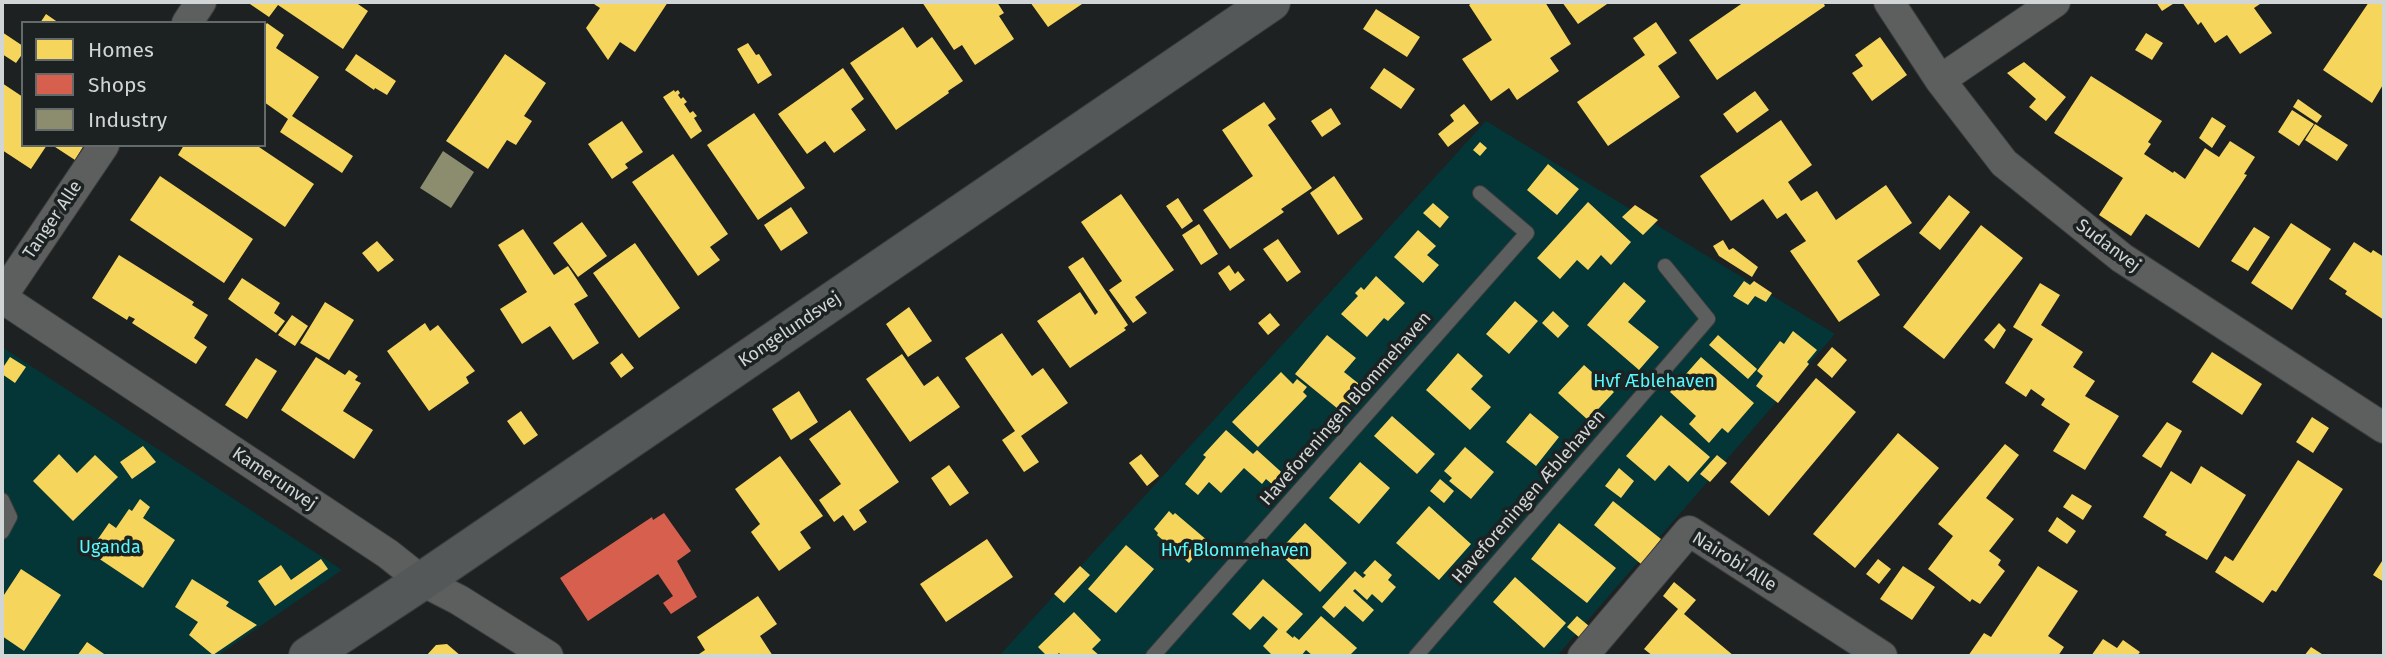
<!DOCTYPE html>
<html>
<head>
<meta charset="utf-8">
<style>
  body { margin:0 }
  #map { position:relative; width:2386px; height:658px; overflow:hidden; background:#1d2121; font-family:"Fira Sans",sans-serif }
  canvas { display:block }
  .frame { position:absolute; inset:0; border:4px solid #d1d5d5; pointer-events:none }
  .legend { position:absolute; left:21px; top:21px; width:245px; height:126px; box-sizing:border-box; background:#1c2222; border:2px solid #646a6a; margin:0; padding:9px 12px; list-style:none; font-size:21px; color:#d1d5d5 }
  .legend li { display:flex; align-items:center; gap:14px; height:35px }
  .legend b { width:35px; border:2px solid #646a6a }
</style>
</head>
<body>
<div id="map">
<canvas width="2386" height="658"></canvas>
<div class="frame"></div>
<ul class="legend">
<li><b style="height:19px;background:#f6d55c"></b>Homes</li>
<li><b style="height:19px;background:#d6604d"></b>Shops</li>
<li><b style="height:19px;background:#8c8c6e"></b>Industry</li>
</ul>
</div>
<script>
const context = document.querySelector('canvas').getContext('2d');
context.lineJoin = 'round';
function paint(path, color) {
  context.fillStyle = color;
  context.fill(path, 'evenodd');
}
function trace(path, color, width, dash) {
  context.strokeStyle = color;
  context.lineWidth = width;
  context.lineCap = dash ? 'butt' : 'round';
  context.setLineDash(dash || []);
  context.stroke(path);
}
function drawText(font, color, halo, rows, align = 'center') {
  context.font = font + ' "Fira Sans",sans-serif';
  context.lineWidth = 7;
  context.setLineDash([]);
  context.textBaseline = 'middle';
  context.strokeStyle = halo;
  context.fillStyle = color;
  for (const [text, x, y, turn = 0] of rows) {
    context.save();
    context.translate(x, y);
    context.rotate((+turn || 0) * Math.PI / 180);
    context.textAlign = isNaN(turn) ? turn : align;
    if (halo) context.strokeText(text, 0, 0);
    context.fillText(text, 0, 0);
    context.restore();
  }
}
paint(new Path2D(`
  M1486,121L1835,334L1557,656H999Z
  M2,347L342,570L217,656H2Z`), '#043637');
paint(new Path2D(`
  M247,2H355L368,11L343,49L278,5L269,17Z
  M591,2H668L635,52L620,42L608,60L586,28L600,8Z
  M922,2H997L1004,13L999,16L1014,39L975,65L962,45L954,50Z
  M1030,2H1085L1048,27Z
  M1473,2H1545L1571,44L1550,58L1559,71L1517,100L1509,88L1491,101L1462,59L1492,40L1469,5Z
  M1562,2H1610L1578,24Z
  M1744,2H1823L1825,6L1717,80L1689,40Z
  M2156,2H2176L2162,11Z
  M2182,2H2263L2254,8L2272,33L2240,54L2227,35L2215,43L2201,22L2198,25Z
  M2369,2H2384V83L2372,103L2323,70Z
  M1376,9L1420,37L1407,57L1363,29Z
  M46,14L59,23H40Z
  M1656,22L1677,53L1658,66L1680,97L1608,146L1577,102L1645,55L1633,38Z
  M267,23L284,35L276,48L319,77L292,116L353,156L342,173L280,132L288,119L264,102V27Z
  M903,27L917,48L932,37L963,81L948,91L949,93L896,130L850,63Z
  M2,32L23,46V53L16,63L2,54Z
  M2146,33L2163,43L2152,60L2135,50Z
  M1880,37L1907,75L1872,101L1852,73L1863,66L1855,55Z
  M748,43L756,55L759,54L772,75L758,84L737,49Z
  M356,54L396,81L387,95L375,88L374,90L345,70Z
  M505,54L546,83L524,116L532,121L516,145L507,140L488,169L446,141Z
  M2024,62L2066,97L2046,121L2029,107L2036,99L2007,73Z
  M843,68L864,99L851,109L866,130L834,153L825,141L807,154L778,114Z
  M1384,68L1415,89L1401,109L1370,88Z
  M2091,76L2162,121L2148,142L2151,144L2144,154L2173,173L2174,171L2185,179L2205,148L2219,157L2230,141L2255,157L2244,174L2247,175L2199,248L2146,214L2131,236L2099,215L2123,178L2054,133Z
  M2,83L23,97V145H47L31,169L2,150Z
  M674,90L675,92L678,90L680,93L678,95L681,99L683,97L687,102L684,104L690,113L693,111L697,116L694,118L702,131L691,139L663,97Z
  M1755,91L1769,110L1737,133L1723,114Z
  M2298,99L2322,116L2317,123L2293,107Z
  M1264,102L1276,119L1268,125L1312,188L1281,209L1284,212L1230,249L1203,210L1253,176L1222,130Z
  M1464,104L1479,123L1448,147L1438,134L1454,121L1450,115Z
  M1331,108L1341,124L1322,137L1311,121Z
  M2292,110L2314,124L2299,146L2278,132Z
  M754,113L805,188L758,220L707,145Z
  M2212,117L2226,126L2212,148L2199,138Z
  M1781,120L1812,165L1788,182L1801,201L1817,191L1836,220L1886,185L1912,223L1857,261L1880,295L1839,322L1790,251L1806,241L1786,213L1777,219L1763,199L1731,221L1700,176Z
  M622,121L643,152L625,164L628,168L612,179L588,144Z
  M2315,124L2348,145L2337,161L2305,140Z
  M1480,142L1487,148L1480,156L1473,150Z
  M52,145H84L75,160Z
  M184,145H256L314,184L285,227L178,155Z
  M673,154L728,234L710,247L720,260L698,276L632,182Z
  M1548,164L1579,189L1557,215L1527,190Z
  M160,176L253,239L224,283L130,220Z
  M1334,176L1363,219L1338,235L1310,193Z
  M1121,194L1174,270L1135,297L1147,313L1133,323L1109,290L1122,281L1081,222Z
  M1949,195L1970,212L1940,250L1919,233Z
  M1178,198L1193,221L1182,229L1166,206Z
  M1588,202L1631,242L1611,265L1601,255L1588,270L1577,260L1560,279L1537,258Z
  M1433,203L1449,217L1440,228L1423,213Z
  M1635,205L1658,220L1643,235L1622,217Z
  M791,207L808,233L781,251L764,225Z
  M582,222L607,256L578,277L553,243Z
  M2291,223L2331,249L2292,310L2251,283Z
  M1199,224L1218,254L1201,265L1182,235Z
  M1981,225L2023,258L1944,359L1903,327Z
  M2254,227L2270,237L2248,271L2231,261Z
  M523,229L554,275L568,266L588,296L574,304L599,343L573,360L550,326L522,344L500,309L527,292L498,245Z
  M1418,230L1436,246L1427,255L1439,265L1423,283L1394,257Z
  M1278,239L1301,272L1287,282L1263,249Z
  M1723,240L1729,250L1733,248L1758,267L1752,277L1719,256L1713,246Z
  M377,241L394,260L378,272L362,253Z
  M2354,242L2371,253L2373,250L2384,257V320L2345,294L2347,291L2329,279Z
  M635,243L680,308L639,338L593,273Z
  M119,255L194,302L192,305L208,315L194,338L207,347L196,364L132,323L135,319L129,316L127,320L92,298Z
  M1083,257L1128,325L1124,328L1126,330L1070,368L1037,321L1080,292L1095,315L1098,312L1068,267Z
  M1229,265L1235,274L1238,271L1245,280L1230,291L1218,273Z
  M1376,276L1405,303L1388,321L1384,318L1367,337L1341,314L1358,296L1355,293L1361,287L1364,290Z
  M242,278L280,303L274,313L285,321L276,333L228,299Z
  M1744,281L1750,285L1754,281L1772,293L1766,302L1755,296L1748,305L1733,296Z
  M1624,282L1646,301L1628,322L1659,347L1639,370L1587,325Z
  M2040,283L2060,295L2041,325L2083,352L2073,367L2095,381L2085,396L2119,416L2085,470L2053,451L2070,424L2041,405L2045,399L2031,389L2026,397L2005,383L2033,339L2013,327Z
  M1515,301L1538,321L1509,354L1486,334Z
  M325,302L354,320L329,360L300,343Z
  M909,307L932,341L908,357L886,324Z
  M1553,311L1569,326L1558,338L1542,323Z
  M1270,313L1280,325L1268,335L1258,323Z
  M292,315L308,326L295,346L278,335Z
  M425,323L430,331L438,325L475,371L466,377L469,383L429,411L387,351Z
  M1999,323L2006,330L1994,349L1984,340Z
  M1793,331L1817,350L1807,362L1809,364L1778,403L1756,386L1763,376L1757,371L1780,341L1784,344Z
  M1002,333L1032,376L1043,368L1068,403L1021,436L1039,462L1024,472L1002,440L1015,431L965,358Z
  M1327,335L1356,358L1344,372L1363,387L1343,413L1295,374Z
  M1718,335L1757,369L1748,379L1709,345Z
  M1832,347L1847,360L1832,378L1817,365Z
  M2212,352L2262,384L2242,415L2192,382Z
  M622,353L634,368L621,378L610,363Z
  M1458,353L1483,376L1471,389L1491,407L1470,430L1426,390Z
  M902,354L924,386L938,376L960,407L910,442L866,379Z
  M10,357L26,367L15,383L2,374V369Z
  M316,357L345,375L349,370L358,376L355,380L361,383L343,411L373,430L354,459L281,410Z
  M1701,357L1754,403L1728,433L1722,428L1709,443L1689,424L1696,416L1670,392Z
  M256,358L277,371L247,419L225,405Z
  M1584,365L1614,392L1588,420L1558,393Z
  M1281,372L1293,384L1297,379L1307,387L1303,392L1307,396L1258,447L1232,422Z
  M1816,378L1856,412L1769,516L1730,482Z
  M799,391L818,422L791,440L772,409Z
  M850,410L899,482L859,510L867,522L854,531L843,515L834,522L819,500L841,484L809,439Z
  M521,411L538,435L524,445L507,421Z
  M1530,413L1559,437L1536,466L1506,442Z
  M1661,415L1710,457L1688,482L1669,465L1655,481L1626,456Z
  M1392,416L1435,454L1417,474L1374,436Z
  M2312,417L2329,428L2313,453L2296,442Z
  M2167,422L2182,431L2161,468L2142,456Z
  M1226,430L1253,454L1257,450L1289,479L1284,485L1278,480L1273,485L1266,479L1262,484L1244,468L1221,493L1209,482L1198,495L1185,484L1206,457L1203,455Z
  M1898,433L1939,468L1855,568L1813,534Z
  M2005,444L2019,455L1986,498L2014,519L1989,551L2001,560L1998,565L2005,571L1980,604L1972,599L1970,602L1928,569L1953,536L1938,524Z
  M143,446L156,462L132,479L120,462Z
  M1465,447L1494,472L1471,499L1449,481L1452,478L1444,471Z
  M59,454L77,473L95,455L118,477L73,521L33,481Z
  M1141,454L1159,476L1147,486L1129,463Z
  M1717,455L1727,463L1710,482L1700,474Z
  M780,456L823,516L800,532L811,548L779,571L751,532L760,524L735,489Z
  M2298,460L2343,489L2276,592L2272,590L2263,603L2215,572L2225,556L2233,561Z
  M1360,462L1390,488L1359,524L1329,498Z
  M949,465L969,493L950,506L931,478Z
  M2201,466L2246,495L2207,560L2165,535L2167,532L2143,517L2171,471L2191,484Z
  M1619,468L1634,481L1621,498L1605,486Z
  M1440,479L1454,491L1444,503L1430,491Z
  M2072,494L2092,506L2083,520L2063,507Z
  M140,499L150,507L143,518L175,540L143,588L89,552L109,523L116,528L129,509L132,511Z
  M1613,501L1661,539L1641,564L1594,525Z
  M1429,506L1471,544L1439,580L1396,543Z
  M1169,511L1173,515L1175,513L1208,541L1189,563L1157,535L1158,533L1154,529Z
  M2057,517L2076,531L2067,544L2048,531Z
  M1305,523L1347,563L1320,592L1278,552Z
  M1559,523L1616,568L1587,603L1531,559Z
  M987,539L1013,577L946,622L920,584Z
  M1126,545L1154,569L1116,613L1088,589Z
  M2384,558V582L2373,575Z
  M321,559L328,569L275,606L258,581L281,565L291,580Z
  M1878,559L1891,569L1879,584L1866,574Z
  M1375,560L1392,575L1388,580L1396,587L1382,603L1372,594L1367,600L1355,589L1353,591L1374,610L1363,622L1345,606L1334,618L1322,607L1355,571L1363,578L1366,575L1363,573Z
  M1080,566L1090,575L1064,603L1054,594Z
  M1903,566L1935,587L1912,620L1880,599Z
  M2038,566L2078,591L2048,636L2064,647L2058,656H1968L1984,633L1991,637Z
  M21,569L61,595L24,651L2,636V598Z
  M1515,577L1566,623L1544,648L1493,602Z
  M192,579L229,602L226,606L257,625L213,655L189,635L198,622L175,607Z
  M1263,579L1303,614L1286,632L1293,638L1294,636L1299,640L1321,616L1357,648L1349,656H1313L1306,650L1301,656H1273L1263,646L1278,629L1263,616L1250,630L1232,614Z
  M1674,582L1696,600L1684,614L1734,656H1653L1644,649L1678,609L1663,596Z
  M758,596L777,624L760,636L773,656H700L699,654L705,650L697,637Z
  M1074,612L1101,640L1092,649L1100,656H1062L1059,653L1055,656H1047L1038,647Z
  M1577,616L1589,626L1580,638L1567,627Z
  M2103,639L2117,648L2123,640L2140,652L2137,656H2091Z
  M87,642L107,656H77Z
  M447,644L461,656H426L436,645Z
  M2311,647L2325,656H2304Z`), '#f6d55c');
paint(new Path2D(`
  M664,513L691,551L677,561L697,597L671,614L663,603L673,596L658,574L588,621L560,578L652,517L653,520Z`), '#d6604d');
paint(new Path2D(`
  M443,151L474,172L451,208L420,188Z`), '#8c8c6e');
const lane = new Path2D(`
  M2,500L10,517L2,532
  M1153,656L1527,233L1480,193
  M1416,656L1708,319L1665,266`);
const street = new Path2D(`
  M1889,2L1940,80L2004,163L2122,258L2384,428
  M187,23L201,2
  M1940,80L2055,2
  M2,296L104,145
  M2,298L388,554L422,581L459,600L548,656
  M1583,656L1689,531L1882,656`);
const secondary = new Path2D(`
  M308,656L422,581L1271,2`);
trace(lane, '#3b3d3d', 16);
trace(street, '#3b3d3d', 32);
trace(secondary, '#3b3d3d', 40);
trace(lane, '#5d5e5e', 14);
trace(street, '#5d5e5e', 30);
trace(secondary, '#545858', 38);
drawText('18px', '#d1d5d5', '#1c2222', [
  ["Tanger Alle",53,220,-56],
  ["Sudanvej",2108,246,37],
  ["Kongelundsvej",790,330,-34],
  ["Haveforeningen Blommehaven",1346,409,-49],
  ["Kamerunvej",274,479,34],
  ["Haveforeningen Æblehaven",1529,497,-49],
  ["Nairobi Alle",1734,562,32]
]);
drawText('18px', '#55faff', '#1c2222', [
  ["Hvf Æblehaven",1654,382],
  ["Uganda",110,548],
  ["Hvf Blommehaven",1235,551]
]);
</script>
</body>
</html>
